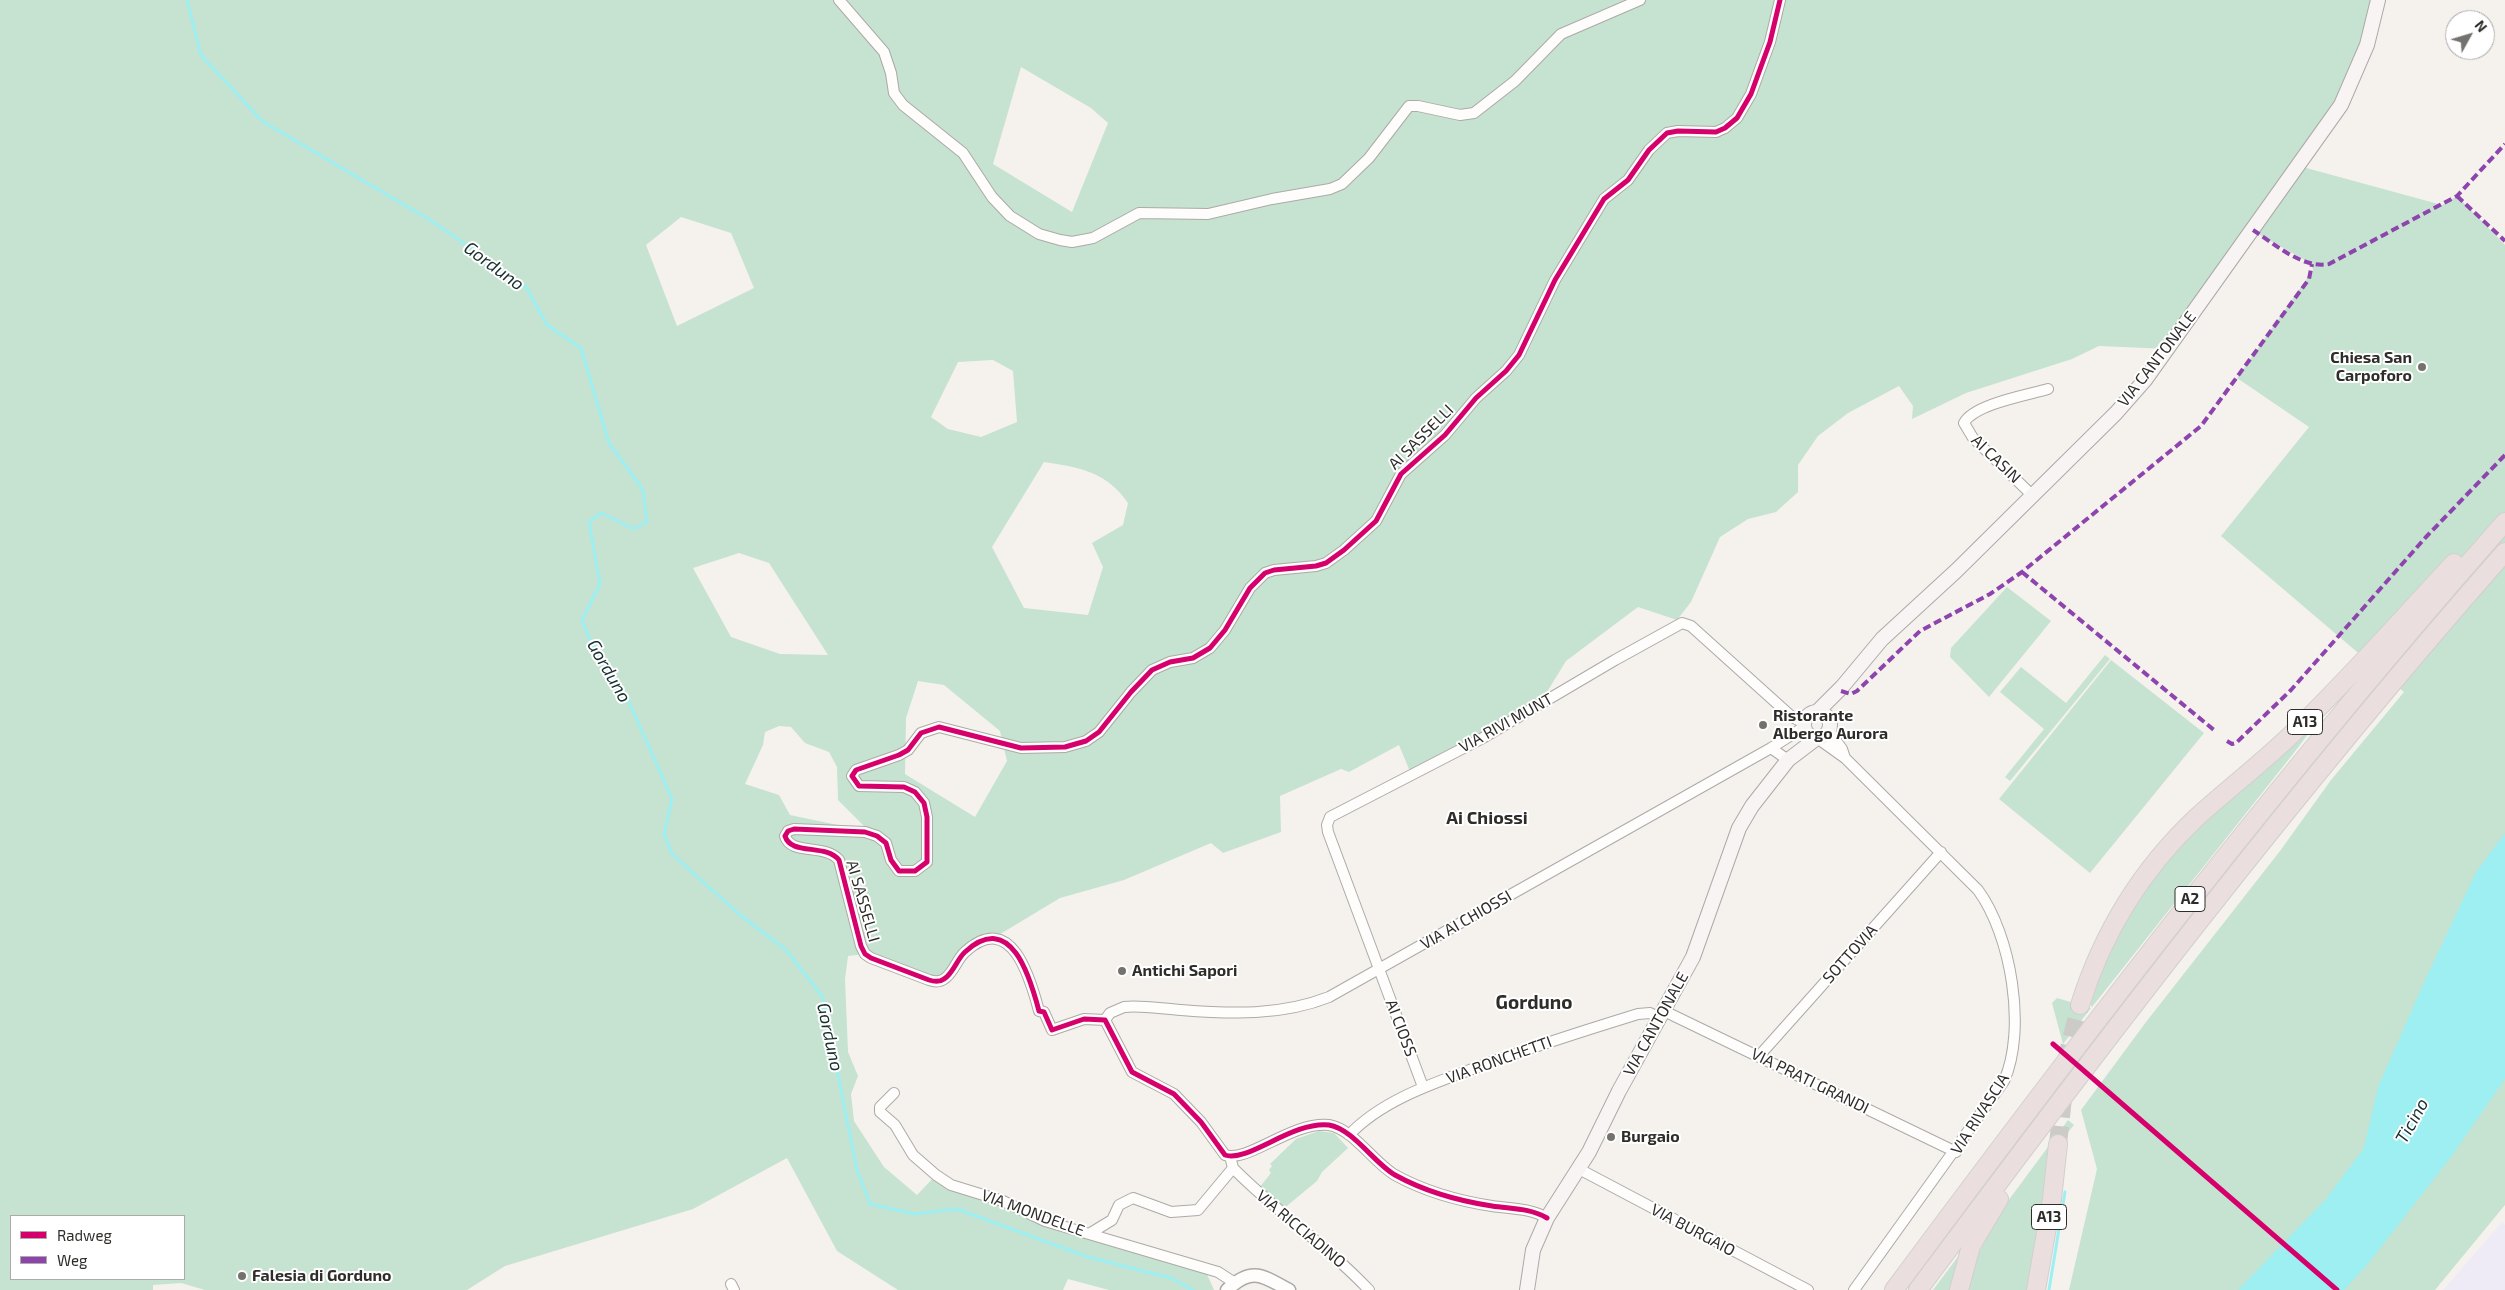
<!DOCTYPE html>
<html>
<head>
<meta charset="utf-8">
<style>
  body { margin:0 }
  #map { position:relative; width:2505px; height:1290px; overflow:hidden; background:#f5f2ee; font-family:"Exo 2",sans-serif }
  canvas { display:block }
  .legend { position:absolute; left:10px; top:1215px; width:175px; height:65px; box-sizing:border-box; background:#fff; border:1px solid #acabaa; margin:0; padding:6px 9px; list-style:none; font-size:15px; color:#2f2d2a }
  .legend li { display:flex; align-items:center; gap:10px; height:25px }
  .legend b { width:25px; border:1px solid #acabaa }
  .north { position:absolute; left:2445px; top:10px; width:50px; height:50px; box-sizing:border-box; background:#fff; border:1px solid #acabaa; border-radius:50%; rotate:51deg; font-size:14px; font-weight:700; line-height:20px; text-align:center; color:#2f2d2a }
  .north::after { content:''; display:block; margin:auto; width:18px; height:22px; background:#74726f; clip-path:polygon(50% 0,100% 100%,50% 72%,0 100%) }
</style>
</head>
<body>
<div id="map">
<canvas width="2505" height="1290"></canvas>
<ul class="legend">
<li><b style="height:6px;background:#d6006c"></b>Radweg</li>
<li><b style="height:6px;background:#8e44ad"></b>Weg</li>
</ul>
<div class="north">N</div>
</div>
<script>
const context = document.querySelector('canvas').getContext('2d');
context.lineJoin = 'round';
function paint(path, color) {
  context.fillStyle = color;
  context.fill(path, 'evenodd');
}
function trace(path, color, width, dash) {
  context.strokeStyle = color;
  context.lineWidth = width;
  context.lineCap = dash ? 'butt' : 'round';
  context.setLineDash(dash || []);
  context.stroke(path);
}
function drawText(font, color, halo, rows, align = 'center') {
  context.font = font + ' "Exo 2",sans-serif';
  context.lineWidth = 4;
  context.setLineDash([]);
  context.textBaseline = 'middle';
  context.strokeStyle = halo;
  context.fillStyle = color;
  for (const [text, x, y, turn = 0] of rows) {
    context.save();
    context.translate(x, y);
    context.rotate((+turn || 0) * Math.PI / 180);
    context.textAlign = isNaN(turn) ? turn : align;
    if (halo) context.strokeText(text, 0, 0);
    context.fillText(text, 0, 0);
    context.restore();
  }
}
paint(new Path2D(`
  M2502,1222L2505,1225V1290H2443Z`), '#efebf6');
paint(new Path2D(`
  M0,0H2378L2367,45L2299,166L2442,205L2457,196L2505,245V1205L2435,1290H2069L2097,1169L2081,1110L2146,1022L2280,851L2331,780L2404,692L2221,536L2309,427L2237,378L2313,270L2312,264L2253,231L2168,349L2099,346L2072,359L1966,393L1912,419L1913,406L1899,386L1848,413L1818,436L1798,465V492L1776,512L1748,519L1720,537L1691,602L1677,620L1638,607L1566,661L1539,705L1411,774L1399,745L1349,772L1341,769L1280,796L1281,832L1223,853L1211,843L1124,880L1060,898L992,939L980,942L943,980L865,954L848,956L845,979L848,1052L858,1076L851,1094L854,1121L884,1167L917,1195L936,1175L1143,1255L1206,1272L1214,1290H1109L1068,1279L1063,1290H898L837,1251L787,1158L693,1209L505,1266L467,1290H205L181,1283L153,1285V1290H0ZM1021,67L1091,108L1108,123L1072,212L993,164ZM681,217L731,233L754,288L677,326L646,245ZM993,360L1013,371L1017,422L981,437L948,429L931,417L958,362ZM1044,462C1079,467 1107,472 1128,503L1123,525L1092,543L1103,567L1088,615L1024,608L992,547ZM739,553L769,563L828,655L780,654L731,637L693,568ZM918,681L944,685L1000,731L1007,761L975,817L905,774L906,718ZM779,726L791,727L805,743L829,752L837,767L838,800L864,826L847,827L790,815L779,795L745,784L763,745L765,732ZM11,1216H184V1279H11Z
  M2007,587L2051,621L1989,697L1950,657L1951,648Z
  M2105,655L2110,659L2010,781L2005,777L2044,729L2000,692L2021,667L2066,703Z
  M2111,660L2204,733L2090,873L1999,799Z
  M2321,717L2293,754L2092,1007L2090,1004L2102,957L2169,851Z
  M2057,998L2091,1008L2063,1044L2052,1003Z
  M2068,1120L2074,1125L2047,1158L2043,1205L2028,1290H1968L1975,1260L2002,1209Z
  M1319,1131L1334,1133L1348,1148L1322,1172L1317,1181L1282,1210L1259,1188L1271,1173L1269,1170L1272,1166L1270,1164L1296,1139Z
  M1966,1246L1954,1290H1933Z`), '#c6e2d0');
paint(new Path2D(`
  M2505,833V1079L2451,1157L2367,1265L2344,1290H2238L2326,1199L2364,1148L2378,1087L2426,978L2476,872Z`), '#9eeff2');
trace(new Path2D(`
  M187,0L201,55L262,121L430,220L490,261L526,287L547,325L581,348L609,443L643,490L647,522L634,529L601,513L589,522L600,584L582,620L591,642L628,700L672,799L664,834L672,854L739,914L786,950L822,996L857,1170L870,1204L914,1214L957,1209L1088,1257L1171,1278L1193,1290
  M2049,1290L2065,1192`), '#9eeff2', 3);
trace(new Path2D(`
  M2058,1144L2068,1052L2080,1005`), '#cdcbc7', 18, [18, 9]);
const minor = new Path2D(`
  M839,0L884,52L891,73L894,93L903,105L963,153L992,197L1010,216L1039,234L1060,240L1072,242L1093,238L1139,213L1208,214L1272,199L1330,189L1342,184L1369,158L1409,106H1418L1460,115L1474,113L1515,81L1561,34L1640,0
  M2032,495L1973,438L1964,423C1974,404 2028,395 2048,389
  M1829,731L1842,749L1845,758
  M1817,738L1845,758L1978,890C2011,935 2027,1029 2004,1081L1854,1290
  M1771,748L1788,760
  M1664,1011L1956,1152
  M1105,1020L1110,1013L1124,1007C1142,1005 1162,1009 1181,1010C1231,1014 1281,1016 1329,997L1771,748L1804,727
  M1759,1056L1941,852
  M1423,1087L1328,832L1327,825L1330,817L1481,739L1615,660L1682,623L1691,626L1792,717L1804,723
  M894,1093L880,1107V1112L895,1125L913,1155L936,1175L951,1185L1003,1201L1045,1221L1218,1272L1235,1283
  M1349,1135C1381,1101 1431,1084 1475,1068C1529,1048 1583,1031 1638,1014L1650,1013L1660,1019
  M1233,1168C1276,1212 1327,1245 1369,1290
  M1579,1169L1808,1290
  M1547,1218C1530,1208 1511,1209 1492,1206C1459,1201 1424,1191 1395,1175C1374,1163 1353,1129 1329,1125C1292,1121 1248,1163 1225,1155L1201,1122L1174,1094L1132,1072L1105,1020L1084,1019L1052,1030L1044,1012L1039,1011C1030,977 1011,910 965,952C957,959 953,974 944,979C940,982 935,982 929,980L871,958L865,954L861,946L839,860C825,843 791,856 785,836L788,831L794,829L865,832L877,836L886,843L891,860L899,871H915L927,862V817L924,803L915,792L904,787L859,786L852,776L856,770L899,755L908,750L921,733L939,727L1021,748L1065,747L1086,741L1099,732L1131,692L1152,670L1170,662L1193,658L1210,648L1225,630L1250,588L1265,573L1274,570L1316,566L1326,563L1344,550L1376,521L1401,474L1445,435L1476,398L1506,371L1519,355L1555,280L1604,199L1628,180L1649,150L1667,133L1678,131L1716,132L1725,128L1737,118L1751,94L1759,72L1770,42L1780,0
  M1089,1234L1112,1220L1119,1205L1133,1198L1171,1212L1198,1210L1233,1168L1230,1156
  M731,1284L734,1290`);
const tertiary = new Path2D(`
  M1227,1290C1252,1266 1263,1276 1289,1290`);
const secondary = new Path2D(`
  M1817,712L1842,687L1882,639L1956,571L2116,413L2145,380L2341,105L2367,45L2378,0
  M1804 725a13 13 0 1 1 26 0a13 13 0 1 1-26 0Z
  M1527,1290L1533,1250L1547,1218L1589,1152L1619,1091L1693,957L1739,828L1752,806L1788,760L1817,738`);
const motorway = new Path2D(`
  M2080,1005C2103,932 2141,870 2196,818C2228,789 2262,763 2293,733C2349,679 2401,620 2454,563
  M1894,1290C2089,1027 2288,768 2505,522
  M1918,1290C2106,1038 2297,788 2505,552
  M1959,1290L1971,1246L1999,1199
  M2036,1290L2052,1199L2058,1144`);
trace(minor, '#acaaa8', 12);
trace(tertiary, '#acaaa8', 15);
trace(secondary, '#acaaa8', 16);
trace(motorway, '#d1d0ce', 20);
trace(minor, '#fefdfc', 10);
trace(tertiary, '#fefdfc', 12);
trace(secondary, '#f8f4f4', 14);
trace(motorway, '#ebdedf', 18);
trace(new Path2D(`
  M2457,196L2505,241
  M2253,230C2275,244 2302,269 2329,264L2457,196L2505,144
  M2022,572L2214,730
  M1841,691L1851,694L1857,691L1920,631L1990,594L2022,572L2201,426L2309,279L2312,264
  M2227,741L2232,744L2236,743L2291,690L2426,537L2505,455`), '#8e44ad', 4, [8, 4]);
trace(new Path2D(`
  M2053,1044L2337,1290
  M1547,1218C1530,1208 1511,1209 1492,1206C1459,1201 1424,1191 1395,1175C1374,1163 1353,1129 1329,1125C1292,1121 1248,1163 1225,1155L1201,1122L1174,1094L1132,1072L1105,1020L1084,1019L1052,1030L1044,1012L1039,1011C1030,977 1011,910 965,952C957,959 953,974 944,979C940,982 935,982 929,980L871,958L865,954L861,946L839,860C825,843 791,856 785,836L788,831L794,829L865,832L877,836L886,843L891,860L899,871H915L927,862V817L924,803L915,792L904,787L859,786L852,776L856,770L899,755L908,750L921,733L939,727L1021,748L1065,747L1086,741L1099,732L1131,692L1152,670L1170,662L1193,658L1210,648L1225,630L1250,588L1265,573L1274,570L1316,566L1326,563L1344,550L1376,521L1401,474L1445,435L1476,398L1506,371L1519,355L1555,280L1604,199L1628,180L1649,150L1667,133L1678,131L1716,132L1725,128L1737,118L1751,94L1759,72L1770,42L1780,0`), '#d6006c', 5);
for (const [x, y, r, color] of [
  [2422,367,5,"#74726f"],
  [1763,725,5,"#74726f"],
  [1122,971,5,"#74726f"],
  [1611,1137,5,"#74726f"],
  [242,1276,5,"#74726f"]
]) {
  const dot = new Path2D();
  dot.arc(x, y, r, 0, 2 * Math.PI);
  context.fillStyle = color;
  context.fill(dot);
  trace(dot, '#fff', 2);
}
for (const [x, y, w] of [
  [2305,722,35],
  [2190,899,30],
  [2049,1217,35]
]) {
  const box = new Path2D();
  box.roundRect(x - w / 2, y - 12.5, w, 25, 4);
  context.fillStyle = '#fff';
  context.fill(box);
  trace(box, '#2f2d2a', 1);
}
drawText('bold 15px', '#2f2d2a', null, [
  ["A13",2305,722],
  ["A2",2190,899],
  ["A13",2049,1217]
]);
drawText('bold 16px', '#2f2d2a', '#fff', [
  ["Chiesa San",2412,358,"right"],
  ["Carpoforo",2412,376,"right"],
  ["Ristorante",1773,716],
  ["Albergo Aurora",1773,734],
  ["Antichi Sapori",1132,971],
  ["Burgaio",1621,1137],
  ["Falesia di Gorduno",252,1276]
], 'left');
drawText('16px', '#2f2d2a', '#fff', [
  ["VIA CANTONALE",2157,359,-52],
  ["AI SASSELLI",1421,437,-45],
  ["AI CASIN",1996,459,44],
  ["VIA RIVI MUNT",1506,723,-29],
  ["AI SASSELLI",863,901,74],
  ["VIA AI CHIOSSI",1466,920,-30],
  ["SOTTOVIA",1850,954,-48],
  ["VIA CANTONALE",1656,1024,-61],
  ["AI CIOSS",1401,1028,69],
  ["VIA RONCHETTI",1499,1060,-20],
  ["VIA PRATI GRANDI",1810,1081,26],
  ["VIA RIVASCIA",1980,1114,-57],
  ["VIA MONDELLE",1033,1213,20],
  ["VIA RICCIADINO",1301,1229,40],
  ["VIA BURGAIO",1693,1230,28]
]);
drawText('italic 18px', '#1a2f30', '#fff', [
  ["Gorduno",494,266,36],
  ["Gorduno",609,671,60],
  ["Gorduno",830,1037,78],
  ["Ticino",2412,1121,-61]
]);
drawText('bold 18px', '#2f2d2a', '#fff', [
  ["Ai Chiossi",1487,818]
]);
drawText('bold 19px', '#2f2d2a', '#fff', [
  ["Gorduno",1534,1003]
]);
</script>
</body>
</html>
